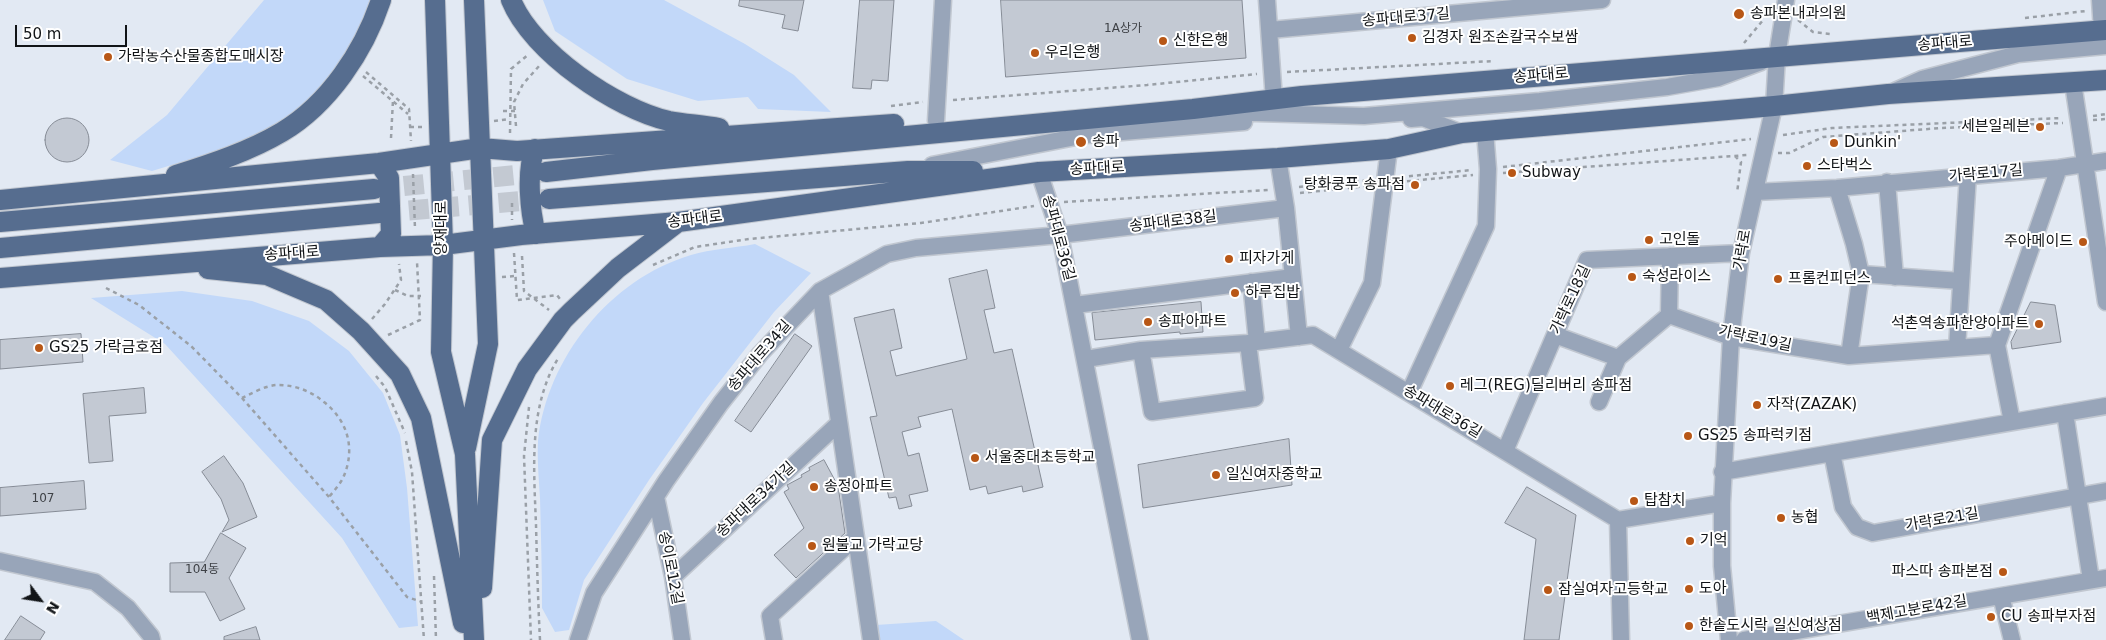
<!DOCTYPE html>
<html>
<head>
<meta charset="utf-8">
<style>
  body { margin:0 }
  #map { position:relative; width:2106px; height:640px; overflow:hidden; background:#e2e9f3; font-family:"DejaVu Sans",sans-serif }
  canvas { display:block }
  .north { position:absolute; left:15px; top:575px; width:50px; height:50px; -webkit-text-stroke:4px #fff; paint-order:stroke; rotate:121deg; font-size:14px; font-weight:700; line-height:20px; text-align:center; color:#111417 }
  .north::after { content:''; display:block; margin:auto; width:18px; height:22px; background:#111417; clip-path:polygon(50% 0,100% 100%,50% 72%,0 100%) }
  .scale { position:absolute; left:15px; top:25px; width:112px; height:22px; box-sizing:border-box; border:2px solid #111417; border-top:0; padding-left:6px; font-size:15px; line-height:18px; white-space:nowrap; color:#111417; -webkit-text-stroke:4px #fff; paint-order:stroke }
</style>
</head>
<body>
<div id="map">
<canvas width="2106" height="640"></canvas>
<div class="north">N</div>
<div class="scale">50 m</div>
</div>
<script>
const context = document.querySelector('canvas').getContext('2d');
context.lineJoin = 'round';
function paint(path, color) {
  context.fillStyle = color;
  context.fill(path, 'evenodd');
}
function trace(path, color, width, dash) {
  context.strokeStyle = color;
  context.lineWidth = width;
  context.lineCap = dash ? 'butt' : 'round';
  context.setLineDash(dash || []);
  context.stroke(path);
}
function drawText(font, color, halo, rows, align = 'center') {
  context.font = font + ' "DejaVu Sans","Noto Sans KR",sans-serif';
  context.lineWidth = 4;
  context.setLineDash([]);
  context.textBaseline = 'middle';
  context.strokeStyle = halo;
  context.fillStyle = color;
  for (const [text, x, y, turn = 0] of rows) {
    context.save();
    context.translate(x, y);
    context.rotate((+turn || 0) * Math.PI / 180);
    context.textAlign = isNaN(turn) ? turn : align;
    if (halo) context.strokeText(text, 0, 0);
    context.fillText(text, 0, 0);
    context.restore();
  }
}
paint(new Path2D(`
  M264,0H372L358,38L325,86L281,124L211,153L152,171L110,160L167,115Z
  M543,0H664L745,44L794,75L831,112L758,109L748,97L698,101L627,79L555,31Z
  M755,244L811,273L774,312L703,403L649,480L584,580L569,630L555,632L542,608C542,572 541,535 540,498C539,480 537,460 538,441C547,358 610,279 691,255C711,249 734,248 755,244Z
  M182,291L252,301L309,321L349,351L383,393L400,435L407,488L418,626L399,628L342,538L165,344L91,298Z
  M936,621L964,640H878L876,625Z`), '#c2d8f9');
const building = new Path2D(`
  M740,0H804L798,31L782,28L785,15L739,6Z
  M860,0H894L888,81L872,80L871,89L853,88Z
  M1001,0H1242L1246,58L1006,77Z
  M45 140a22 22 0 1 1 44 0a22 22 0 1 1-44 0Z
  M987,270L995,308L984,310L994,353L1012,349L1043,487L1023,492L1022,486L988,494L986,486L970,490L952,409L918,417L921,427L902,432L908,456L919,453L928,491L909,495L912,506L899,509L896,497L889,498L870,417L877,416L854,318L894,309L902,348L890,351L896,376L967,359L949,279Z
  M1201,302L1203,332L1180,334V332L1095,340L1092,313Z
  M2031,302L2055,305L2061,342L2012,349L2011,342Z
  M81,334L83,362L0,369V340Z
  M795,334L812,346L751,432L735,421Z
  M144,388L146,413L109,416L113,461L89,463L83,394Z
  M1289,439L1292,485L1143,508L1138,465Z
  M224,456L243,483L257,517L222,532L229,520L221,499L202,472Z
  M824,460L838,486L845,533L796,578L774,555L804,528L784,492L789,489L787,485L802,477L801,475L810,470L809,468Z
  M84,481L86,509L0,516V488Z
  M1527,487L1576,515L1559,640H1524L1536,539L1505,523Z
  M221,533L246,548L229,578L245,609L220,621L205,592H170V563L204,562Z
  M21,616L45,632L40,640H5Z
  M256,627L260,640H224V637Z`);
paint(building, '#c3c9d3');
trace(building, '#868c96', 1);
trace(new Path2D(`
  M374,189L546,172
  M379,213L546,199`), '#c3c9d2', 20, [20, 10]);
const minor = new Path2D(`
  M1267,0L1274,100
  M2100,0L2102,30
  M1270,30L1602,0
  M2073,83L2106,302
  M1895,91L1922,79L2018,54L2106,46
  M1221,112L1364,116L1540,101L1667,87L1718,78L1761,62
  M1411,119L1423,118L1462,133
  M936,121L943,0
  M1278,158L1286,208L1299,337
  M932,165L1086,135L1244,122
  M1039,172L1060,235L1140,640
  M1887,182L1895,277
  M1837,188L1854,244L1861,274L1849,356
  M1755,192L1837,188L2059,168L2106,161
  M1861,274L1961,281
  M1251,282L1257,342
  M820,291L871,640
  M1075,305L1293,277
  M1669,315L1670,256
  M1555,335L1618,358
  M1957,348L1968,175
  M1141,350L1152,412L1255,398L1248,343
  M1339,350L1372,283L1389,149
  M1086,359L1141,350L1248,343L1313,335L1618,520
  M1409,393L1486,226L1488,169L1485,131
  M1599,402L1618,358L1669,315L1731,337L1849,356L1997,345
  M2065,413L2091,580
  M2012,422L1997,345L2059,168
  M1505,451L1587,260L1741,253
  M1832,453L1843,507L1857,527L1873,533L2106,491
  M1722,472L2106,406
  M656,497L673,577L682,640
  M1618,520L1621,640
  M1618,520L1722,503
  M0,561L95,582L128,608L151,636L152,640
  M673,577L839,423
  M2001,596L2012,640
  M578,640L594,593L666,481L721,403L760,354L820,291L887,254L916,248L1060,235L1286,208
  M774,640L770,616L856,537
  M1729,640L1722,566V503L1731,337L1741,253L1774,106L1777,56L1786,0
  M1744,640L2106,578`);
const major = new Path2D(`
  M435,0L443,245L441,352L465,454L474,640
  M511,0C532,52 616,109 669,121C685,124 703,125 719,128
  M535,149C526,171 530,212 536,234
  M379,163L389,178L391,234L380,247
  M546,172L652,160L1193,109L1302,96L2106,30
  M176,175C211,164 250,151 282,132C329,104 364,51 381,0
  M549,199L908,171H973
  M0,200L379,163L480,148L517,151L894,124
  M0,222L374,189
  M0,248L379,213
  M208,269L267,275L326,300L361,331L400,374L421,418L463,623
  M0,278L380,247L443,245L521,235L678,222L1039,172L1278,158L1389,149L1462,133L1774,106L1888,94L2106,80
  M466,448L488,344L474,0
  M482,588L492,440L527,369L563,320L572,311L618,268L678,222`);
trace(minor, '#c1c7d0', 19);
trace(major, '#c1c7d0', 22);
trace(new Path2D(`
  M2025,18L2086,11
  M1798,20L1813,32L1830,34
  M1744,43L1764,19
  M366,72L409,109L411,141
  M1287,72L1494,61
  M363,76L408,114
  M953,100L1147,85L1257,74
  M891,106L923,102
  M503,111H515
  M2093,116L2106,114
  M2093,120L2106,119
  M494,121L510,119
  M516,126L514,102L523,84L540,65
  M410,127H422
  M510,133L511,69L529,54
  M1783,135L1832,128L2062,118
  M391,138L393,100
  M1778,153H1789L1823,137L1941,128L2063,123
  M1735,156L1741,162L1737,193
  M1503,167L1751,139
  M1503,173L1747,155
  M413,174L415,229
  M1401,177L1472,170
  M1399,182L1473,175
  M1299,187L1370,180
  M1300,193L1368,186
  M1064,202L1268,190
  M512,203V220
  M514,253L517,300L557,295L560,299
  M522,256L524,291L549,310
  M653,265L695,247L749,239L921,223L1034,206
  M502,277L515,276
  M106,288L139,305L191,346L242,398L329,497L407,597L422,602
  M395,290L408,296H421
  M372,319L385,304L401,280L399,264
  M388,335L420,320L417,262
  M376,376L385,387L405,433
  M242,398C253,393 266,385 278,385C295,385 311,391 324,402C348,421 356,449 343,478C340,484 334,491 329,497
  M529,407L524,456L531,640
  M406,441L412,472L424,640
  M434,576L436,640
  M540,640C538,602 537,563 536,525C534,469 528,406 559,357`), '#9aa0a7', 2.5, [4, 4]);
trace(minor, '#98a5b9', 16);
trace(major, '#566d8f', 20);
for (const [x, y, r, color] of [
  [1739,14,6,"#b85716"],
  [1412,38,5,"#b85716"],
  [1163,41,5,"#b85716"],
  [1035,53,5,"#b85716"],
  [108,57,5,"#b85716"],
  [2040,127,5,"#b85716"],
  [1081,142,6,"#b85716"],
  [1834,143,5,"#b85716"],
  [1807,166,5,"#b85716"],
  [1512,173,5,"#b85716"],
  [1415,185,5,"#b85716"],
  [1649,240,5,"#b85716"],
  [2083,242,5,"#b85716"],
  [1229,259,5,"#b85716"],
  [1632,277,5,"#b85716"],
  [1778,279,5,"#b85716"],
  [1235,293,5,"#b85716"],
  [1148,322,5,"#b85716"],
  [2039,324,5,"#b85716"],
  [39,348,5,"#b85716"],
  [1450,386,5,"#b85716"],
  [1757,405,5,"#b85716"],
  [1688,436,5,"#b85716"],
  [975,458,5,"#b85716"],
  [1216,475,5,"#b85716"],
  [814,487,5,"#b85716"],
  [1634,501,5,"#b85716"],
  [1781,518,5,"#b85716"],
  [1690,541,5,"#b85716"],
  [812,546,5,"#b85716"],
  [2003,572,5,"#b85716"],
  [1689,589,5,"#b85716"],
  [1548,590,5,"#b85716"],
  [1991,617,5,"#b85716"],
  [1689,626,5,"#b85716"]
]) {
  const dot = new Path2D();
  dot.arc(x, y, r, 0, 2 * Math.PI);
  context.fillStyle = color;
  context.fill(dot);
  trace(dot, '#fff', 2);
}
drawText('12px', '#3e4146', null, [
  ["1A상가",1123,29],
  ["107",43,499],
  ["104동",202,570]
]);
drawText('15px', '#111417', '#fff', [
  ["송파본내과의원",1750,14],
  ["김경자 원조손칼국수보쌈",1422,38],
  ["신한은행",1173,41],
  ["우리은행",1045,53],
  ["가락농수산물종합도매시장",118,57],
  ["세븐일레븐",2030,127,"right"],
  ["송파",1092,142],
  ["Dunkin'",1844,143],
  ["스타벅스",1817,166],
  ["Subway",1522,173],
  ["탕화쿵푸 송파점",1405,185,"right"],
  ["고인돌",1659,240],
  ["주아메이드",2073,242,"right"],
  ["피자가게",1239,259],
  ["숙성라이스",1642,277],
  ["프롬컨피던스",1788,279],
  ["하루집밥",1245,293],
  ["송파아파트",1158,322],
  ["석촌역송파한양아파트",2029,324,"right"],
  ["GS25 가락금호점",49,348],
  ["레그(REG)딜리버리 송파점",1460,386],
  ["자작(ZAZAK)",1767,405],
  ["GS25 송파럭키점",1698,436],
  ["서울중대초등학교",985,458],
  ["일신여자중학교",1226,475],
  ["송정아파트",824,487],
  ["탑참치",1644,501],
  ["농협",1791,518],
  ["기억",1700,541],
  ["원불교 가락교당",822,546],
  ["파스따 송파본점",1993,572,"right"],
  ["도아",1699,589],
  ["잠실여자고등학교",1558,590],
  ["CU 송파부자점",2001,617],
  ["한솥도시락 일신여상점",1699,626]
], 'left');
drawText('15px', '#111417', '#fff', [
  ["송파대로37길",1406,18,-5],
  ["송파대로",1945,44,-5],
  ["송파대로",1541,76,-5],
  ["송파대로",1097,169,-3],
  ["가락로17길",1986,174,-5],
  ["송파대로",695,220,-7],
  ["송파대로38길",1173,222,-7],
  ["양재대로",442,228,-90],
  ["송파대로36길",1058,238,75],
  ["가락로",1743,250,-80],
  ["송파대로",292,254,-4],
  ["가락로18길",1571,300,-65],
  ["가락로19길",1755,339,12],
  ["송파대로34길",760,356,-49],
  ["송파대로36길",1442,412,31],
  ["송파대로34가길",756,500,-43],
  ["가락로21길",1942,520,-10],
  ["송이로12길",670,568,79],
  ["백제고분로42길",1917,610,-10]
]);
</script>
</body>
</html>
